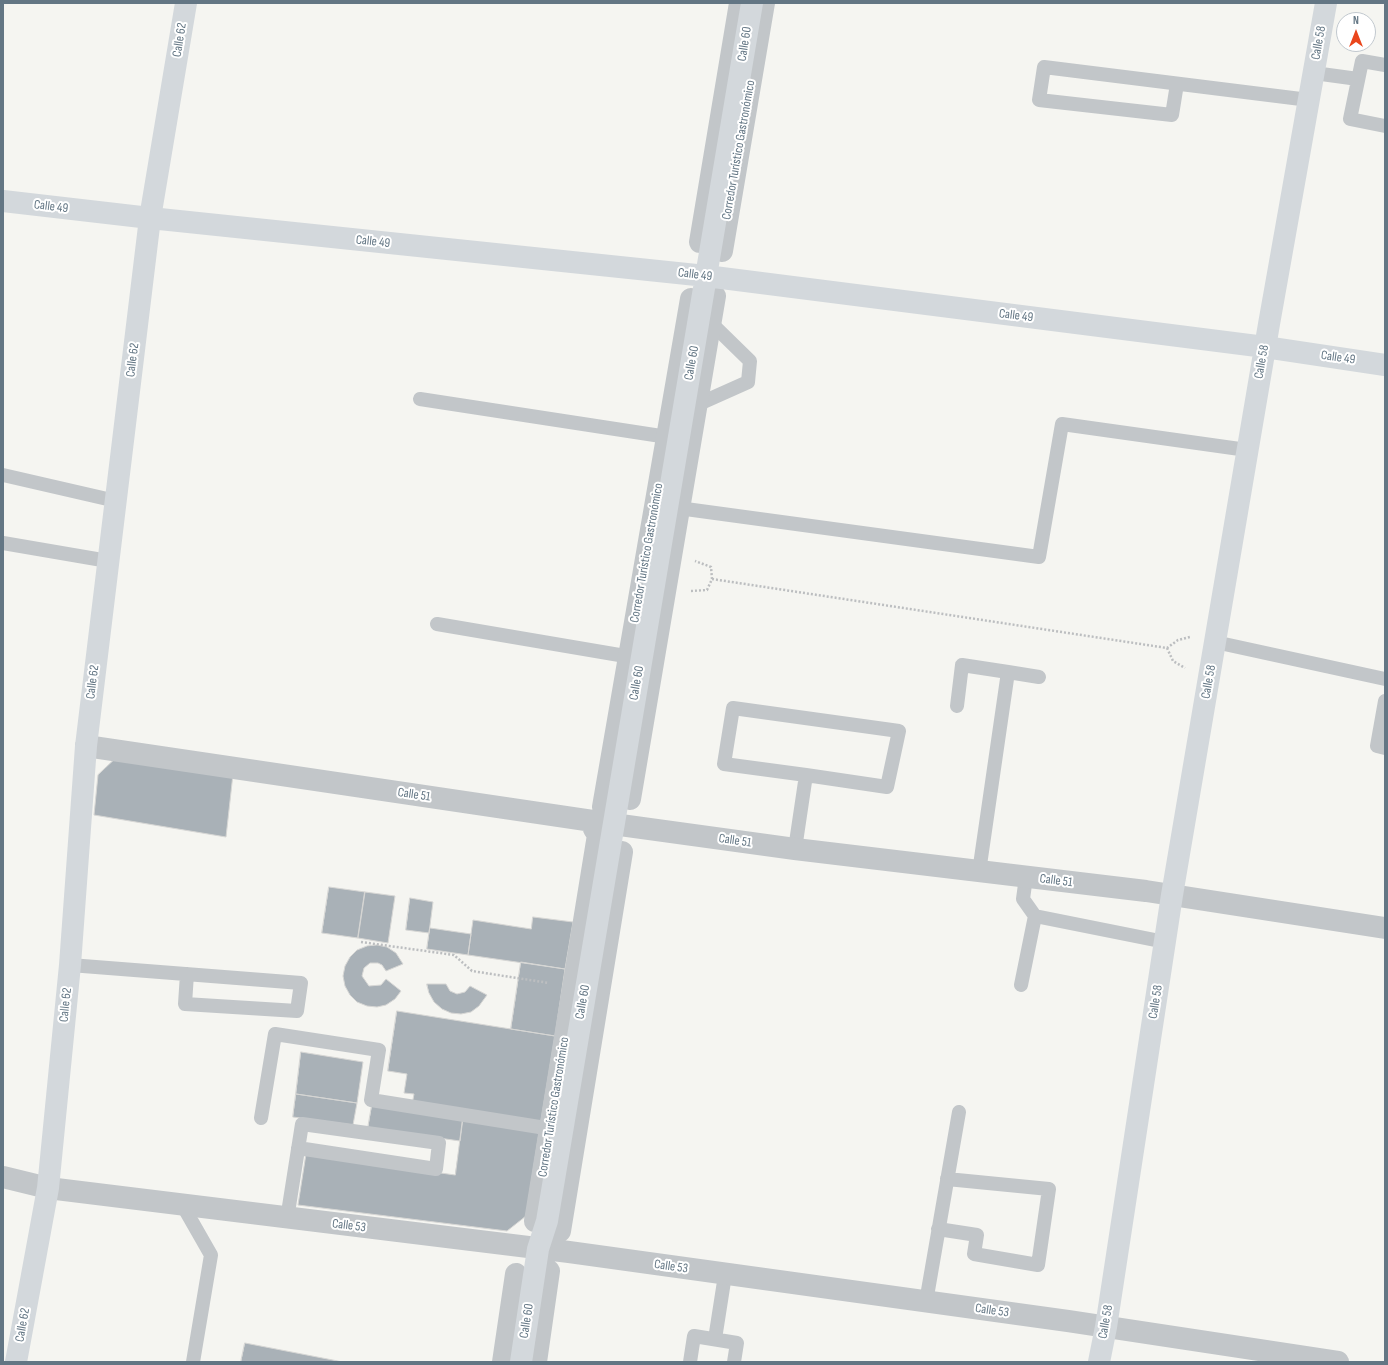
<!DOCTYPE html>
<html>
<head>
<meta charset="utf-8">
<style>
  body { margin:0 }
  #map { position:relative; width:1388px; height:1365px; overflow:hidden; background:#f5f5f1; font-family:"Sofia Sans Condensed",sans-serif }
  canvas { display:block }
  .frame { position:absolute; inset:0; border:4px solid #637684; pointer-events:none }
  .north { position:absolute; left:1336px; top:12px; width:40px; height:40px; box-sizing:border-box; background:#fff; border:1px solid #c1c8ce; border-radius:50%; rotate:0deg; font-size:11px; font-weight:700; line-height:16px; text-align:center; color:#637684 }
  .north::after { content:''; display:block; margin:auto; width:14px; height:18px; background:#ea461c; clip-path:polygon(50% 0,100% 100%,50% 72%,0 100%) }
</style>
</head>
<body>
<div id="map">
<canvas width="1388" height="1365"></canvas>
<div class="frame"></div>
<div class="north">N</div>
</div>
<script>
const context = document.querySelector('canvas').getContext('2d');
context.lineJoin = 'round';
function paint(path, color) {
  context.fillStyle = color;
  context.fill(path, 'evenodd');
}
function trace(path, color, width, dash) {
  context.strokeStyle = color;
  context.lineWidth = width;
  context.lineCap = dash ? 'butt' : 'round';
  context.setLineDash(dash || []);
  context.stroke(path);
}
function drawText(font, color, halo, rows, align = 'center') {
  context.font = font + ' "Sofia Sans Condensed",sans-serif';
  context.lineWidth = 4;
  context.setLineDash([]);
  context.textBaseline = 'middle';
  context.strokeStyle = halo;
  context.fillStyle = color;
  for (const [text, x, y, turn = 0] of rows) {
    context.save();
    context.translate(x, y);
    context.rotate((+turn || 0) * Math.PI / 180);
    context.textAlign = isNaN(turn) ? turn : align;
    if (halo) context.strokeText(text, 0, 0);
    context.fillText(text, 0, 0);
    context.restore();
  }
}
const building = new Path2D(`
  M116,758L233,774L226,837L94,815L98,775Z
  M329,887L365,892L358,938L322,933Z
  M365,892L395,896L388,943L358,938Z
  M410,898L433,902L429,933L406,930Z
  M533,917L573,922L565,969L468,955L473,920L531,929Z
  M430,928L471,934L468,955L427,949Z
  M377,945L387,947L396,953L403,964L386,971L382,965L378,963H370L364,968L362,976L369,986L381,985L386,979L401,991L395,999L386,1005L377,1007L367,1006L357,1002L350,995L345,986L343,976L345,966L350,957L357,950L367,946Z
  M521,962L565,969L555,1036L511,1029Z
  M427,984H446L450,991L457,994L465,992L470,986L487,995L479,1006L471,1012L461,1014L451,1013L442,1009L434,1002L429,993Z
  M397,1011L555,1036L539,1133L411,1110L414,1094L404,1093L407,1074L388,1071Z
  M301,1052L363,1062L357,1103L296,1094Z
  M296,1094L357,1103L353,1125L293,1117Z
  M372,1105L463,1118L460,1141L368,1128Z
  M463,1118L539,1133L526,1216L507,1231L298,1205L306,1154L455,1175Z
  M245,1343L343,1362H241Z`);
paint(building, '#a9b1b7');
trace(building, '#d6d6d4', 1);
trace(new Path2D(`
  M712,579L1167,648L1178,640L1190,637
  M691,591L707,590L712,579L711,567L695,561
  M1167,648L1173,661L1185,668
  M361,942L454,955L472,971L549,983`), '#bcbec0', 2.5, [2, 2]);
trace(new Path2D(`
  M1385,65L1362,61L1350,119L1385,126
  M1314,73L1358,79
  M1177,84L1172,115L1039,100L1044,67L1309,100
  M420,399L674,438
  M692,407L748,382L750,361L706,318
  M3,475L116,501
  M671,507L1039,557L1062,424L1247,450
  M3,543L108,561
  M437,624L637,658
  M1215,642L1385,679
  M1385,701L1377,746L1385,748
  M957,706L962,665L1008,672
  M795,849L806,775L887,787L899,731L733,708L724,764L806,775
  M979,872L1008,672L1039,677
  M1035,916L1165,942
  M70,965L301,983L297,1011L185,1004L187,974
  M1021,985L1035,916L1023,899L1026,877
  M261,1118L275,1034L379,1050L371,1100L558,1130
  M183,1206L211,1255L193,1362
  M287,1219L302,1124L439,1143L436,1169L298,1148
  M938,1229L977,1235L974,1254L1038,1265L1049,1189L947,1179
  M926,1302L959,1112
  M715,1339L725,1275
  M690,1362L694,1336L737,1343L734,1362`), '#c2c6c9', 14);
trace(new Path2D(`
  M700,242L740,3
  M722,251L764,3
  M86,746L613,824L795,849L1146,891L1385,928
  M630,799L715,296
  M603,807L691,299
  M3,1177L48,1188L569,1252L1068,1321L1338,1362
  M535,1221L598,835L594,829
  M560,1231L622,852
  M503,1362L516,1274
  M536,1362L549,1271`), '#c2c6c9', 22);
trace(new Path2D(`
  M3,201L150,218L706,276L1265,347L1385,365
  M16,1362L48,1188L70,965L86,746L150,218L186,3
  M521,1362L538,1249L547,1221L752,3
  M1099,1362L1106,1327L1172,895L1269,324L1326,3`), '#d3d8dc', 22);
drawText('13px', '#637684', '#fff', [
  ["Calle 62",180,40,-81],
  ["Calle 58",1319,43,-80],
  ["Calle 60",745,44,-81],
  ["Corredor Turístico Gastronómico",739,150,-80],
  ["Calle 49",51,207,7],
  ["Calle 49",373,242,6],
  ["Calle 49",695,275,7],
  ["Calle 49",1016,316,7],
  ["Calle 49",1338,358,8],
  ["Calle 62",133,360,-83],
  ["Calle 58",1262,362,-80],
  ["Calle 60",692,363,-80],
  ["Corredor Turístico Gastronómico",647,553,-80],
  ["Calle 62",93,682,-83],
  ["Calle 58",1209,682,-80],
  ["Calle 60",637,683,-80],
  ["Calle 51",414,795,8],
  ["Calle 51",735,841,8],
  ["Calle 51",1056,881,7],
  ["Calle 60",583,1002,-80],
  ["Calle 58",1156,1002,-81],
  ["Calle 62",66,1005,-84],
  ["Corredor Turístico Gastronómico",554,1107,-81],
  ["Calle 53",349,1226,7],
  ["Calle 53",671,1267,8],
  ["Calle 53",992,1311,8],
  ["Calle 60",527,1321,-81],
  ["Calle 58",1106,1322,-80],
  ["Calle 62",23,1325,-80]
]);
</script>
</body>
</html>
